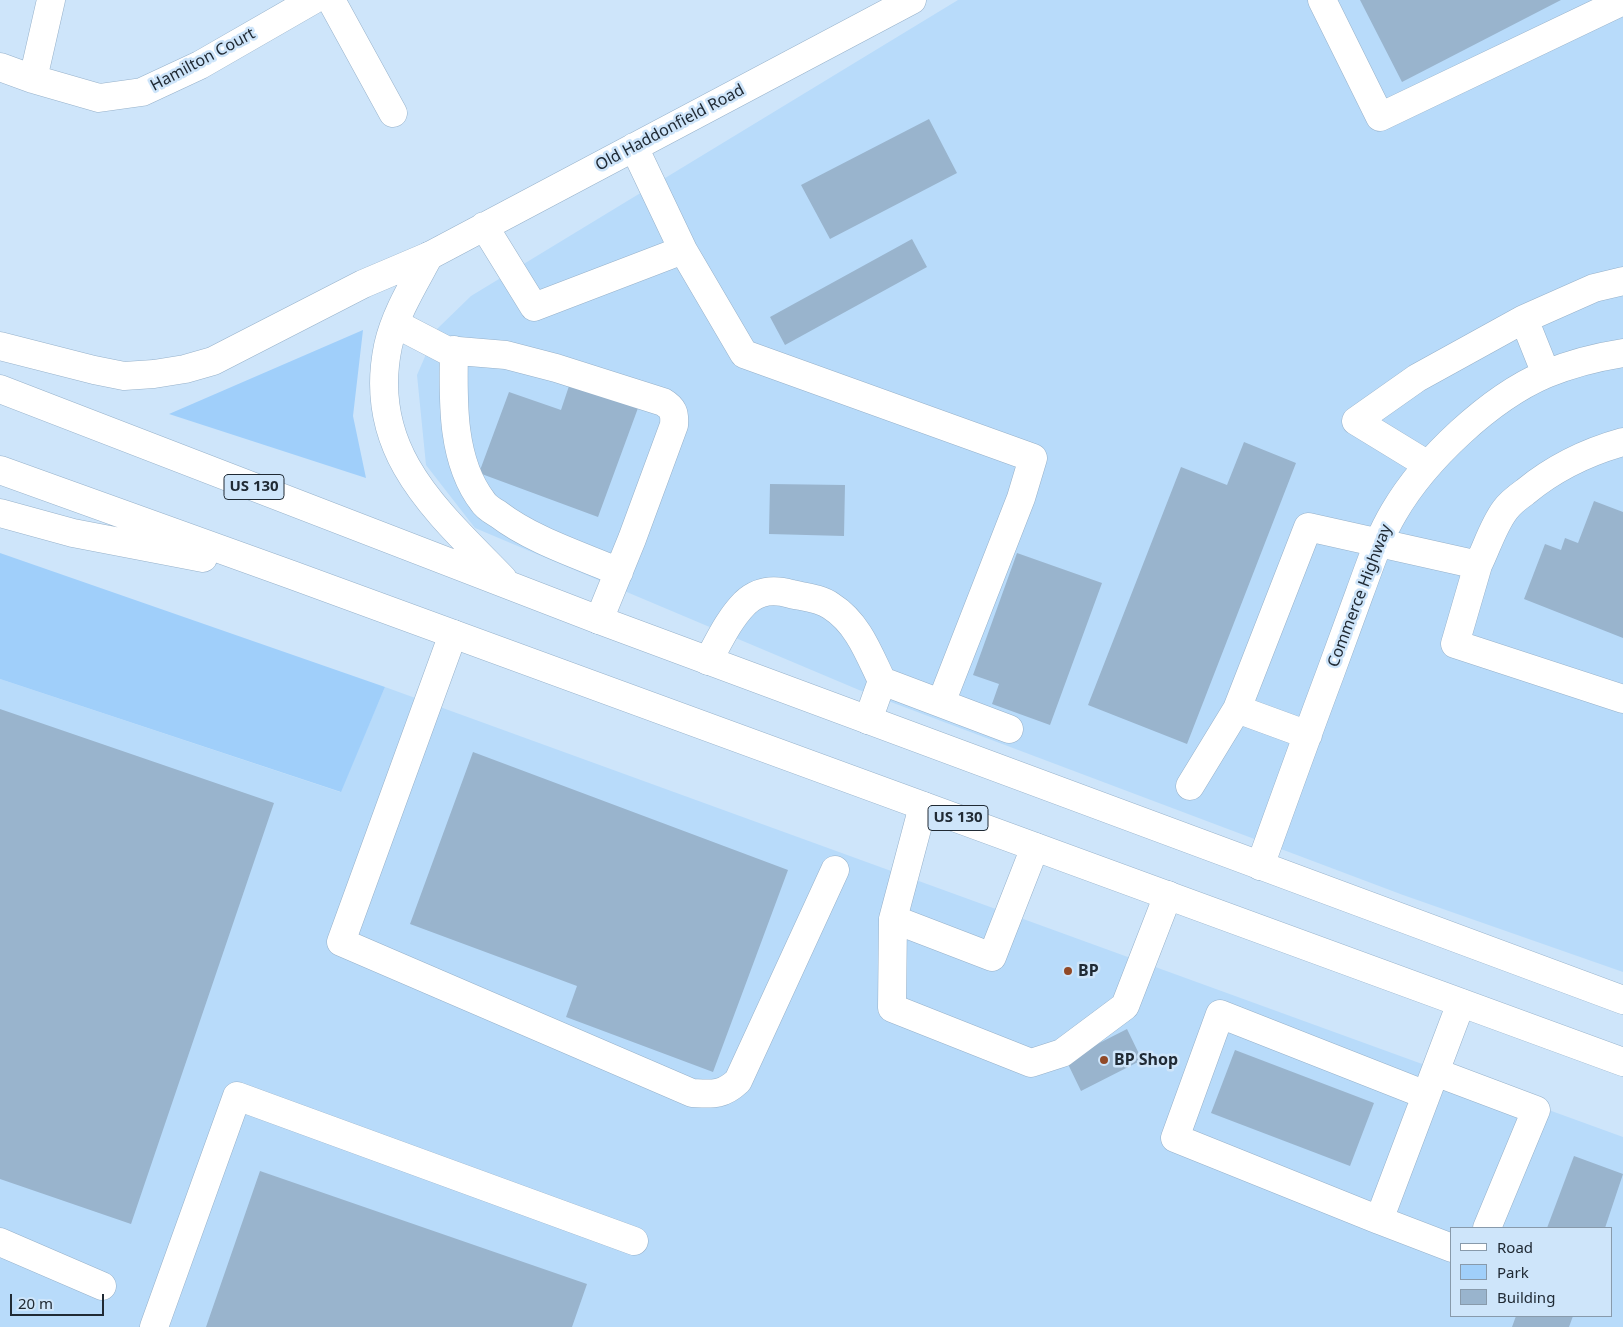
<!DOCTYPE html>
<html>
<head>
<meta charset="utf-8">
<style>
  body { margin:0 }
  #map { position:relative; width:1623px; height:1327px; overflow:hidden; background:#cee5fa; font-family:"Noto Sans",sans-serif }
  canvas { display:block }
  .legend { position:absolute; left:1450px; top:1227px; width:162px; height:90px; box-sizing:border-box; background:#cee5fa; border:1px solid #889aab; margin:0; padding:6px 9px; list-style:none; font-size:15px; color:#202a34 }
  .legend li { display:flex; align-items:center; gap:10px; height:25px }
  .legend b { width:25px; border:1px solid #889aab }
  .scale { position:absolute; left:10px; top:1294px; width:94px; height:22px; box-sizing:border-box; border:2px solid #202a34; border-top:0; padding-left:6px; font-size:15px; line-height:18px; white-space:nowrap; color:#202a34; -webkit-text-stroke:4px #cee5fa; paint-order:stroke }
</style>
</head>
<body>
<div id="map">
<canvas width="1623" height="1327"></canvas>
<ul class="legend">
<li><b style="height:6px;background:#fff"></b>Road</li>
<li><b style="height:14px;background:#a0cffa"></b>Park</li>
<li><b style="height:14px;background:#99b4cd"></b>Building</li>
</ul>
<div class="scale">20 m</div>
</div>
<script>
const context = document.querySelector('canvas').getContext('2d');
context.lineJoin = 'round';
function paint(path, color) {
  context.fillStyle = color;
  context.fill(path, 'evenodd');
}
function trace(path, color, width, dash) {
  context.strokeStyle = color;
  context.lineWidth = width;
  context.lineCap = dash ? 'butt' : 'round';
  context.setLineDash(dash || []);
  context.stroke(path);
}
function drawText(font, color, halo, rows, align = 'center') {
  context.font = font + ' "Noto Sans",sans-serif';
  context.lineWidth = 5;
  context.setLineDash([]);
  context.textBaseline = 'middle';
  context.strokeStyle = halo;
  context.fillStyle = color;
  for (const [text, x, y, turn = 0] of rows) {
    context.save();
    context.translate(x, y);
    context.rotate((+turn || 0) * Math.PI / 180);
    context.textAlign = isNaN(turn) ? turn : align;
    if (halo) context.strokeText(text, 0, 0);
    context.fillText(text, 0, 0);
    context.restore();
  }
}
paint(new Path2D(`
  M958,0H1623V972L1403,895L859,690L475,528L426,465L417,375L437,329L471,296Z
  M0,679L340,792L385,687L1623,1137V1327H0ZM1452,1228H1612V1316H1452Z`), '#b8dbfa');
paint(new Path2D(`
  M363,330L353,416L366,478L169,414Z
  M0,553L385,687L341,792L0,679Z`), '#a0cffa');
paint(new Path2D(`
  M1360,0H1561L1402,82Z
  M929,119L957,173L830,239L801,185Z
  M912,239L927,267L785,345L770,317Z
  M570,383L638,408L598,517L479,473L509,392L561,410Z
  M1244,442L1296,463L1187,744L1088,705L1181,467L1227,485Z
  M770,484L845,485L844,536L769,534Z
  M1594,501L1623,512V638L1524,599L1545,544L1561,550L1565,538L1578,543Z
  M1017,553L1102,583L1050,725L992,704L999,684L973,675Z
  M0,709L274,803L131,1224L0,1179Z
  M473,752L788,870L713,1072L566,1017L577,986L410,924Z
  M1127,1029L1142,1060L1081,1091L1066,1060Z
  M1235,1050L1374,1103L1350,1166L1211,1113Z
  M1574,1156L1623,1174L1605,1228H1547Z
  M260,1171L587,1284L572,1327H206Z
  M1516,1316H1573L1569,1327H1512Z`), '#99b4cd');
const minor = new Path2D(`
  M331,0L393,113
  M1322,0L1380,117L1623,1
  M0,67L33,79L99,98L142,92L200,65L313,0
  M33,79L51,0
  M484,226L534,307L683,250L634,147
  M683,250L744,354L1033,458L1021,498L941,703
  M429,256L912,0
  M396,324L446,350L506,355L556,368L663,402C673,408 675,413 674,425L632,539L599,620
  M454,350C453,400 451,461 483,502C486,507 493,511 498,514C532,540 579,555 619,572
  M1546,374L1524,319L1594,288L1623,281
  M1428,465L1356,421L1417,378L1524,319
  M1478,565L1455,644L1623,699
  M453,634L341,942L692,1093C712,1094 722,1096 738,1081L835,870
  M708,661C719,641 729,619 745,603C759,590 774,589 791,594C804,597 820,598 831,606C858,623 869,654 882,681
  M1237,709L1308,527L1478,565C1487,547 1493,526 1505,510C1510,503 1518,497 1525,492C1554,468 1587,452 1623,442
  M868,720L882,681L1009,729
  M1190,786L1237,709L1308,735
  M923,806L893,919L892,1008L1031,1063L1062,1053L1125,1006L1168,895
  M1260,866C1283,802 1306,738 1330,674C1340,647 1350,620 1360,592C1370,565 1379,537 1394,512C1425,459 1490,398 1546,374C1570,364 1597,357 1623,353
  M893,919L992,957L1035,847
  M1435,1072L1536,1110L1487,1228
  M1426,1095L1220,1014L1175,1138L1379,1220L1461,1003
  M1379,1220L1452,1248
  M0,1242L102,1286
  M154,1327L237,1096L634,1241`);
const highway = new Path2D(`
  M429,256C414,284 395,314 388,346C366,452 437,511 503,579
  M0,346L94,370L124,376L154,374L185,369L213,361L363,284L429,256
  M0,389L599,620L1623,1000
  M0,470L292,575L1623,1062
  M0,513L73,533L203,558`);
trace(minor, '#96b1ca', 29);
trace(highway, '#96b1ca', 29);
trace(minor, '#fff', 28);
trace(highway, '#fff', 28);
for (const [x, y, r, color] of [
  [1068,971,5,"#914927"],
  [1104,1060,5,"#914927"]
]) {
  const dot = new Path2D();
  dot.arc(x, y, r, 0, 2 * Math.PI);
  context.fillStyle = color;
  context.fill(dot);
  trace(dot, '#cee5fa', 2);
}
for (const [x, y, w] of [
  [254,487,60],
  [958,818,60]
]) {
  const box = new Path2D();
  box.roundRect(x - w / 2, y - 12.5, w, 25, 4);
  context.fillStyle = '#cee5fa';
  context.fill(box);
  trace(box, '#202a34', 1);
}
drawText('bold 15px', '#202a34', null, [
  ["US 130",254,487],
  ["US 130",958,818]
]);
drawText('16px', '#202a34', '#cee5fa', [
  ["Hamilton Court",203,60,-28],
  ["Old Haddonfield Road",670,128,-28],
  ["Commerce Highway",1360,596,-69]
]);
drawText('bold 16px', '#202a34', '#cee5fa', [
  ["BP",1078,971],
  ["BP Shop",1114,1060]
], 'left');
</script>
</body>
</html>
